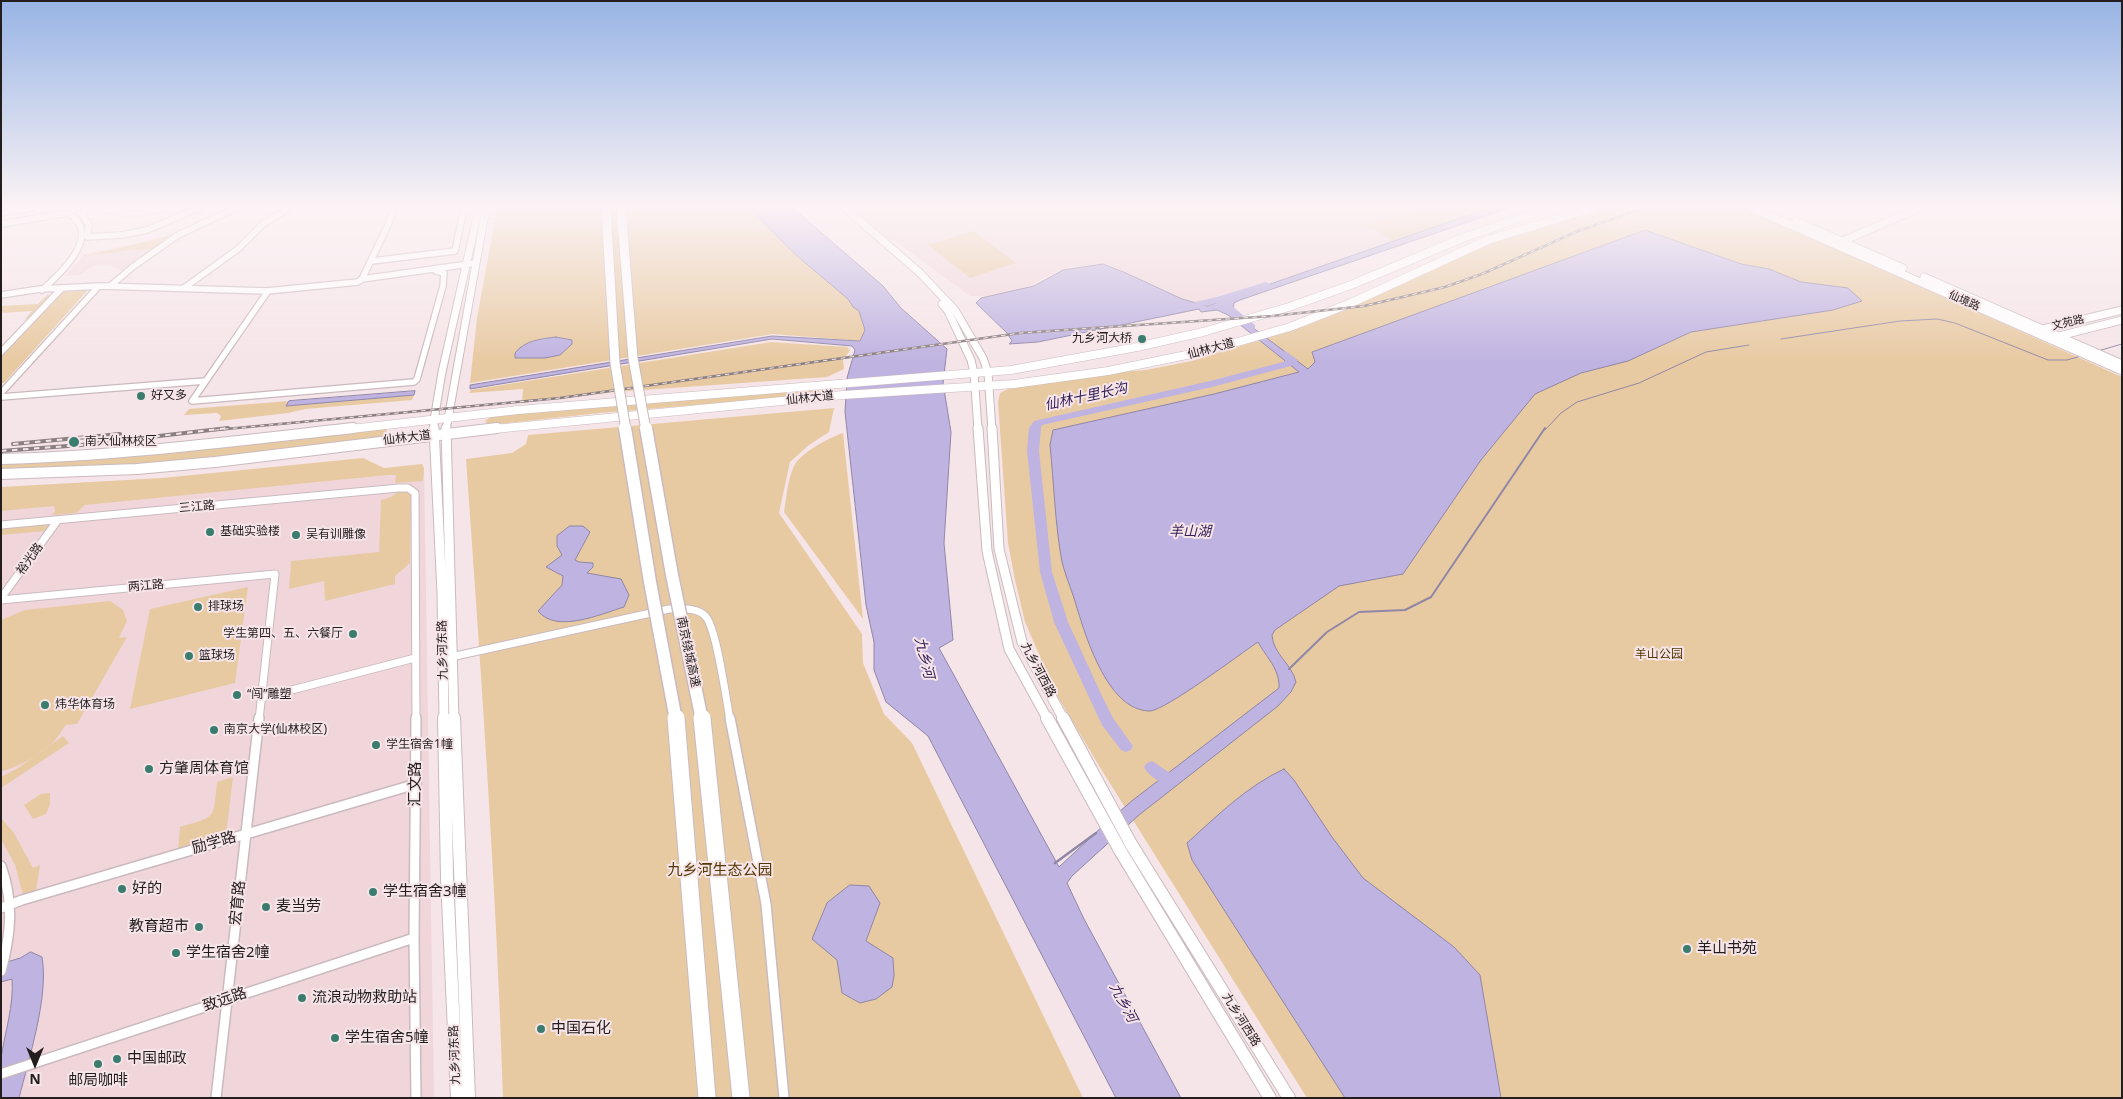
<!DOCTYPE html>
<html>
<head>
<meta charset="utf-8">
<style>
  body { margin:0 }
  #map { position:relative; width:2123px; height:1099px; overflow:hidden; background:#f6e5e8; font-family:"Noto Sans",sans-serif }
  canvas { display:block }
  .frame { position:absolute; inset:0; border:2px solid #231d1e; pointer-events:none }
  .north { position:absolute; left:10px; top:1039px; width:50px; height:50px; -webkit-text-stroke:4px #f6e5e8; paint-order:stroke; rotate:180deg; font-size:14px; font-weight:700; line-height:20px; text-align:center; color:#231d1e }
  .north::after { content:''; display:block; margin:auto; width:18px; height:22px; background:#231d1e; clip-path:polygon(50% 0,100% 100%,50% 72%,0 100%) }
</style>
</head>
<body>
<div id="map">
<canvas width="2123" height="1099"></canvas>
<div class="frame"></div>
<div class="north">N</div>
</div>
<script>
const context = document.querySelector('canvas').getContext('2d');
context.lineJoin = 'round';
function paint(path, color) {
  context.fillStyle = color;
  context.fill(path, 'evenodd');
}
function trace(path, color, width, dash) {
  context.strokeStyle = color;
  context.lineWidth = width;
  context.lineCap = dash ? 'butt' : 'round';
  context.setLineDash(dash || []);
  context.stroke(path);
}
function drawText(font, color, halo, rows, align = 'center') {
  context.font = font + ' "Noto Sans","Noto Sans SC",sans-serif';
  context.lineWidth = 4;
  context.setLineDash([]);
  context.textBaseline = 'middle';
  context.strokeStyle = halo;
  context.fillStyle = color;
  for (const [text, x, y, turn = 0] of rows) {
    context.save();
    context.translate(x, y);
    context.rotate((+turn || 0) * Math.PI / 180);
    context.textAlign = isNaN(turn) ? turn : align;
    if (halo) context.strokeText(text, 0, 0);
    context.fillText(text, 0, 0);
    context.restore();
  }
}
paint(new Path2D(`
  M852,208H1496L1203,306H1196L1102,266L1094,265L1072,267L1056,272L1021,291L996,296H970L894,240H889Z
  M183,230L124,272L111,266H94L80,275L65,276L85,254L144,242Z
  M424,468L434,1098H1V508Z`), '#f0d6db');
paint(new Path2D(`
  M497,208H749L796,255L848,299L853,307L859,311L865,330L860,341L773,334L470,383L477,318Z
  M1424,208H1505L1399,244L1368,226L1393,217L1406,216Z
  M1601,208H1746L2122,377V1098H1307L1101,769L1056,694L1025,622L1015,580L1008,543L998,402L1000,393L1012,387L1120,372L1146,370L1192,361L1302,327L1333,315L1491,243L1540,226Z
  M973,231L1016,263L970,278L928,245Z
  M174,235L153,249L131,250L85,256Z
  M88,290L4,383H1V356L61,292Z
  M47,295H54L32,318L25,319L32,311L1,313V306L38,304Z
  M771,342L847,347L850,350L843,360L844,369L827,377L615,392L522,403L523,389L469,393L471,390Z
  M813,388L819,389V393L791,397L600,413L489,425L485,421L492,416L601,405Z
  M414,395L412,400L305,409L288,413L219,421L221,416L217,413L184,415L189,409L289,401L287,406Z
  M834,408L829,432L809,445L790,462L779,513L862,634L863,663L884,714L912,743L1083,1098H503C496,884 481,672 466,459L512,453L526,444L528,435Z
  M386,428L387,434L379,437L178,463L1,471V462Z
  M843,433L863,619L784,512C786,500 788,477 794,466C801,452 829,438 843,433Z
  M363,458L384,468L422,464L424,468L423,481L395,483L396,475H388L85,505L76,513L52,515L55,511L54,506L1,511V487L162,478Z
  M400,490L410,492L411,496L410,563L395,576V584L325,601L324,581L289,589L291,561L379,552L381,500L391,497Z
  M46,523L48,525L46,531L1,535V528Z
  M248,587L235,683L130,709L150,609Z
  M110,601L123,610L127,621L119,638L127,637L77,724L66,725C62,729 60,735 56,739C46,751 17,769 1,771V620L25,610Z
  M63,736L69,743L1,788V777L18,768Z
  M233,777L226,836L178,850L180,827C217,816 213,820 217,782Z
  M50,793V804L46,814L33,819L24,805L41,794Z
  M1,818L14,833L33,868L40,865L36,891L23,895L15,865L1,839Z`), '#e8caa2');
const water = new Path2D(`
  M749,208H793L883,286L901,308L947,349L943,383L951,432L944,543L953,640L939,648L1059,867L1106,823L1133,800L1279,688C1280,669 1266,657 1258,642C1240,654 1166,710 1150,711C1106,711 1084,631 1074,598C1070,586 1065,574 1062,562C1055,524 1054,484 1050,445L1053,430L1214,394L1299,372L1228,315L1217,310L1201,312L1199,309L1038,342L1009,344L1012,341L1007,333L976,303L981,298L1034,286L1063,270L1103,264L1126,273L1182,299L1207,306L1489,208H1509L1240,300L1234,303L1233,311L1240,318L1308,369L1315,362L1312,352L1645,230L1741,264L1769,269L1801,282L1848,288L1862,301L1833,310L1691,332L1628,361L1581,373L1535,394L1481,460L1403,574L1339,586L1275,630L1272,635C1273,654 1292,664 1296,682L1291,692L1278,706L1139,815L1072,876L1067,883L1084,919L1181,1098H1116L928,736L886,702L874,670V642L866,605L845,412L847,378L855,350L852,346L772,339L470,389V385L772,336L860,341L865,330L859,311L853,307L848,299L796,255Z
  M556,337L572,340V344L560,355L545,358H515V353C525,340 541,339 556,337Z
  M415,391L414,395L286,406L289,401Z
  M570,526H583L590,532L575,560L579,562L593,563V567L587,573L621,579L629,595L624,607C601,614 556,634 538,611L562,585L563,576L546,567L562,555L557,546V536Z
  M1284,769L1294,780L1332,837L1363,878L1454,947L1480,975L1501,1098H1345L1192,860L1187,843C1217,816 1247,786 1284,769Z
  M850,885L869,886L880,903L866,941L893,958L894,975L892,987L876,999L860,1003L842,993L837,960L812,939L827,903Z
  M31,952L42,957C49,996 29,1058 19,1098H1C1,1085 0,1071 1,1058C5,1032 14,1005 12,979L1,982V964L20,958Z`);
paint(water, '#bfb3e1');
trace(water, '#9086a6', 1);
trace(new Path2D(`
  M1781,339L1900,321L1937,319L1955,323L2048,360H2067L2081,356
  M2098,351L2122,344
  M1545,430L1561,413L1577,402L1639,383L1706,352L1749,345`), '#9086a6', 1);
trace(new Path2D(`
  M1289,669L1327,632L1359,612L1405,610L1431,597L1545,428`), '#9086a6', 2);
trace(new Path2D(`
  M1055,863L1096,833`), '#9086a6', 2.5);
paint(new Path2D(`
  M1266,282L1271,285L1269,287L1226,301L1255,325V329H1249L1217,303L1198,307L1193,304L1195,302L1217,297Z
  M1285,351L1298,360L1291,366L1212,387L1042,425L1041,428L1039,451L1052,572L1068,622L1102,696L1113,718L1133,746L1131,750L1126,752L1121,750L1102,725L1054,622L1040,572L1027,451L1029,428L1034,421L1210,381L1283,362L1286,360L1280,354Z
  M1152,761L1173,775L1176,779L1173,783C1163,787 1149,776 1144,767L1147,763Z`), '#bfb3e1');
const streetFar2 = new Path2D(`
  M91,208L81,213L89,225L87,237L122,235L147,230L199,208
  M103,208C129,216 138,215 164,208
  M1,213L32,208
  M1,224L68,213C71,215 75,218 77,221C95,243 57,277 42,290
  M372,261L455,251L464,208
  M362,279L388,225L394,208
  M110,286L134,266L178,235L236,208
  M184,288L238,249L262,225L289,208
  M268,291L192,401L414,382L417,379L443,286L444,273L436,271L438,268
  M1,295L40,289L101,286L267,291L358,282L362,279L476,263
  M1,352L61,289
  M1,393L98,287
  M1,397L205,381`);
const streetFar1 = new Path2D(`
  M1,525L399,488H408L415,493L416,720
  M1,598L58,520
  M1,600L275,574L259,720
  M451,657L669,609C681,609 698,607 706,617C717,630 726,699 730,720
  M261,698L415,658`);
const street = new Path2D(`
  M416,718L414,938L416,1098
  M730,718L766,904L784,1098
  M1,866C14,902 11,934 1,971
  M1,908L22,900L416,784
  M1,1074L414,938
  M216,1098L259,718`);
const secondaryFar2 = new Path2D(`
  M845,208L919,272L955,310L983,358L988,373L992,430
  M1752,208L2122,371
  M1796,221L1903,268
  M1843,241L1919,208
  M1924,277L2122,364
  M942,304L948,311L971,360L974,373L978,430
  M2043,329L2122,310
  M2059,336L2122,320
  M434,430V420L442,372L479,208
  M446,430L486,208`);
const secondaryFar1 = new Path2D(`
  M434,428L442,593L444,720
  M446,428L454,720
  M978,428L987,551L1009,649L1048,720
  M992,428L999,549L1022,642L1064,720`);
const secondary = new Path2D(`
  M444,718L447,877L457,1098
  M454,718L469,1098
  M1047,718L1121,852L1270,1098
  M1063,718L1131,844L1289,1098`);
const primaryFar1 = new Path2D(`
  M342,430L518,410L1011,370L1137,347L1203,332L1289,307L1351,285L1465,237L1549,208
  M484,430L843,395L1014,384L1108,371L1206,351L1290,327L1351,303L1488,240L1592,208`);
const primary = new Path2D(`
  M1,459C119,456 236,441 353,428
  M1,474L137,469L215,462L497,428`);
trace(streetFar2, '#cababd', 8);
trace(streetFar1, '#cababd', 9);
trace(street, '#cababd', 12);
trace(secondaryFar2, '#cababd', 9);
trace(secondaryFar1, '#cababd', 11);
trace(secondary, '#cababd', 14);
trace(primaryFar1, '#cababd', 9);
trace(primary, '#cababd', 12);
trace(streetFar2, '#fff', 5.5);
trace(streetFar1, '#fff', 7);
trace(street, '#fff', 9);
trace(secondaryFar2, '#fff', 7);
trace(secondaryFar1, '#fff', 9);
trace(secondary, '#fff', 12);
trace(primaryFar1, '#fff', 8);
trace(primary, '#fff', 10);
const railFar1 = new Path2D(`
  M215,430L560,398L1020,333L1272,316L1364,306L1445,287L1482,274L1578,231L1644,208`);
const rail = new Path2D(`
  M13,444L120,434
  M1,451L81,445L228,428`);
trace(railFar1, '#8a7f81', 2.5);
trace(rail, '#8a7f81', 4);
trace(railFar1, '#f6e5e8', 1, [4.5]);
trace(rail, '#f6e5e8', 2, [5.5]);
const highwayBridgeFar2 = new Path2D(`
  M606,208L615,363L626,430
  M621,208L633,358L646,430`);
const highwayBridgeFar1 = new Path2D(`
  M625,428L650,582L676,720
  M646,428L672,575L702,720`);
const highwayBridge = new Path2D(`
  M676,718L707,1098
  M702,718L741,1098`);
trace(highwayBridgeFar2, '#cababd', 11, []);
trace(highwayBridgeFar1, '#cababd', 15, []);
trace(highwayBridge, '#cababd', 19, []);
trace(highwayBridgeFar2, '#fff', 9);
trace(highwayBridgeFar1, '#fff', 12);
trace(highwayBridge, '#fff', 17);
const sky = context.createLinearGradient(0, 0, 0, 362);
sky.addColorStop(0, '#97b4e5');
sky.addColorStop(0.57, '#fbf3f5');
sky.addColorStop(1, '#fbf3f500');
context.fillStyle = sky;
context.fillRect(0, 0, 2123, 362);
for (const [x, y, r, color] of [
  [1142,339,5,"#3a7c6e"],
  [141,396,5,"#3a7c6e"],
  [74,442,6,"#3a7c6e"],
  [210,532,5,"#3a7c6e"],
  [296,535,5,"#3a7c6e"],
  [198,607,5,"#3a7c6e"],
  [353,634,5,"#3a7c6e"],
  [189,656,5,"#3a7c6e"],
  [237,695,5,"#3a7c6e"],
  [45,705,5,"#3a7c6e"],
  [214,730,5,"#3a7c6e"],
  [376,745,5,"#3a7c6e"],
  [149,769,5,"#3a7c6e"],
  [122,889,5,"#3a7c6e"],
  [373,892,5,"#3a7c6e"],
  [266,907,5,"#3a7c6e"],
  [199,927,5,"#3a7c6e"],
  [1687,949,5,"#3a7c6e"],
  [176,953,5,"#3a7c6e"],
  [302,998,5,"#3a7c6e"],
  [541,1029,5,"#3a7c6e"],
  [335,1038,5,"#3a7c6e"],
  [117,1059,5,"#3a7c6e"],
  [98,1064,5,"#3a7c6e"]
]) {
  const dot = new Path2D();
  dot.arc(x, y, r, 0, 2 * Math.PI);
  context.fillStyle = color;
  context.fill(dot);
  trace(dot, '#f6e5e8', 2);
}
drawText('11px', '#231d1e', '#f6e5e8', [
  ["仙境路",1964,301,24],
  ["文苑路",2068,323,-13]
]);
drawText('12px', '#231d1e', '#f6e5e8', [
  ["九乡河大桥",1132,339,"right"],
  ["好又多",151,396],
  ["南大仙林校区",85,442],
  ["基础实验楼",220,532],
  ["吴有训雕像",306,535],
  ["排球场",208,607],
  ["学生第四、五、六餐厅",343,634,"right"],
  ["篮球场",199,656],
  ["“闯”雕塑",247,695],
  ["炜华体育场",55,705],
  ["南京大学(仙林校区)",224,730],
  ["学生宿舍1幢",386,745]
], 'left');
drawText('12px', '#231d1e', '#f6e5e8', [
  ["仙林大道",1211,349,-15],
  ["仙林大道",810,398,-6],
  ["仙林大道",407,438,-7],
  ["三江路",197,507,-5],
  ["裕光路",30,559,-54],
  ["两江路",146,586,-5],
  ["九乡河东路",443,650,-91],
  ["南京绕城高速",688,652,78],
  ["九乡河西路",1038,670,62],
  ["九乡河西路",1241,1020,58],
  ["九乡河东路",455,1055,-92]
]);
drawText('12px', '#543600', '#f6e5e8', [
  ["羊山公园",1659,655]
]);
drawText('italic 14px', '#37235a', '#f6e5e8', [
  ["仙林十里长沟",1086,397,-12],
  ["羊山湖",1190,532],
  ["九乡河",924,658,76],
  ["九乡河",1123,1003,62]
]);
drawText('15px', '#231d1e', '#f6e5e8', [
  ["方肇周体育馆",159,769],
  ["好的",132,889],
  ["学生宿舍3幢",383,892],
  ["麦当劳",276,907],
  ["教育超市",189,927,"right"],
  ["羊山书苑",1697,949],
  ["学生宿舍2幢",186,953],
  ["流浪动物救助站",312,998],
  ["中国石化",551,1029],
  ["学生宿舍5幢",345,1038],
  ["中国邮政",127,1059],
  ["邮局咖啡",98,1081,"center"]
], 'left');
drawText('15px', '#231d1e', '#f6e5e8', [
  ["汇文路",416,784,-90],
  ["励学路",214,843,-16],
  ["宏育路",238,903,-84],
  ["致远路",225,1000,-19]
]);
drawText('15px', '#543600', '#f6e5e8', [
  ["九乡河生态公园",720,871]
]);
</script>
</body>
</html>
